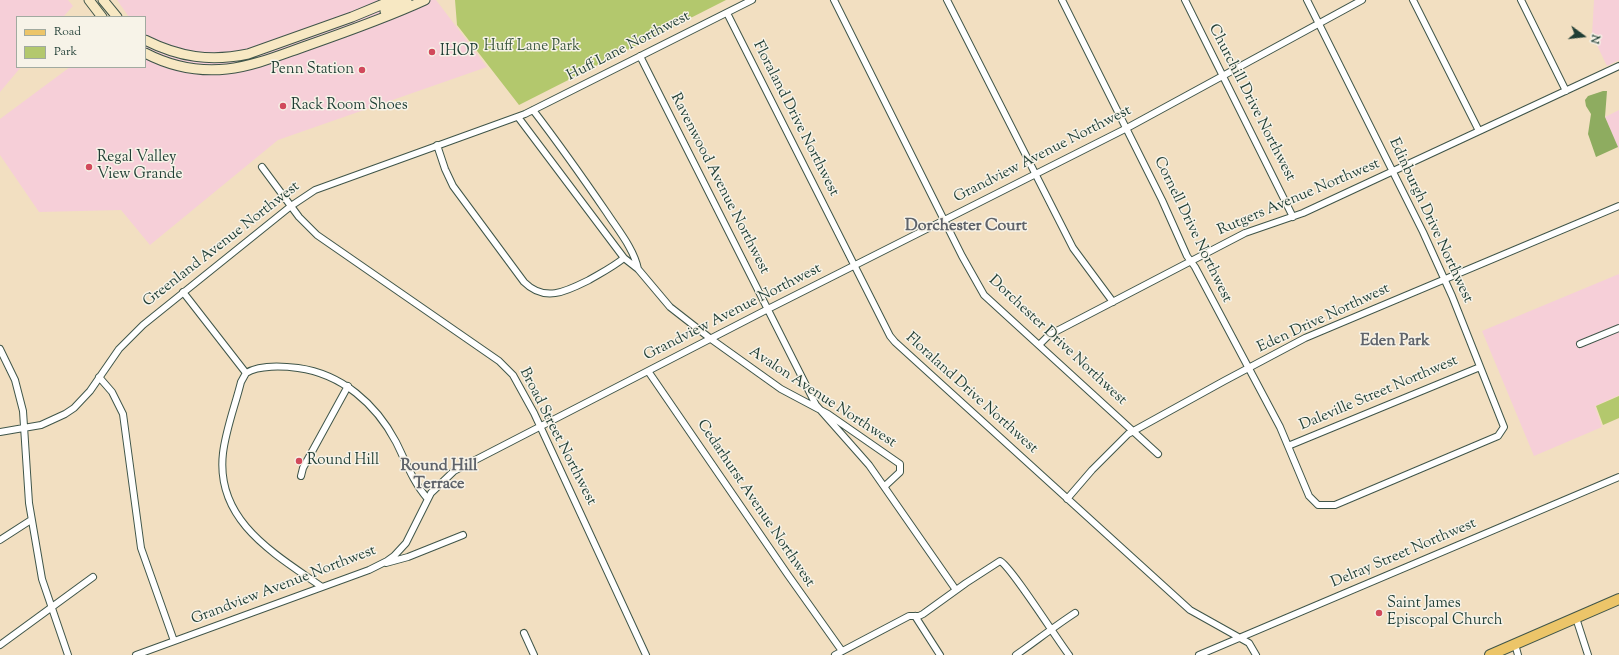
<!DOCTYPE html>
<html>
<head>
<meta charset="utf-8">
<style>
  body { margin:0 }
  #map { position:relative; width:1619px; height:655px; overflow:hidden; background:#f2dfc1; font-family:"Sorts Mill Goudy",serif }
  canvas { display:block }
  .legend { position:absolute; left:16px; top:16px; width:130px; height:52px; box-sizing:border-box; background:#f7f3e8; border:1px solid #a1aaa0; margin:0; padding:5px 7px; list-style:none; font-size:12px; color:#1f3d34 }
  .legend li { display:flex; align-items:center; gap:8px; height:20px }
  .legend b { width:20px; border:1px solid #a1aaa0 }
  .north { position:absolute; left:1563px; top:16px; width:40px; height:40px; -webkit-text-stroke:3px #f7f3e8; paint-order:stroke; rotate:105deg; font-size:11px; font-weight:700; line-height:16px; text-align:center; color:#1f3d34 }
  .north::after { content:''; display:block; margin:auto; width:14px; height:18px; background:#1f3d34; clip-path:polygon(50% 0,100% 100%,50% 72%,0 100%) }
</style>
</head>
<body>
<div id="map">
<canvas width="1619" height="655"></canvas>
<ul class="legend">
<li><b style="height:5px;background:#ecc569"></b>Road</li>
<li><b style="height:11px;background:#b3c86d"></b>Park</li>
</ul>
<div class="north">N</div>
</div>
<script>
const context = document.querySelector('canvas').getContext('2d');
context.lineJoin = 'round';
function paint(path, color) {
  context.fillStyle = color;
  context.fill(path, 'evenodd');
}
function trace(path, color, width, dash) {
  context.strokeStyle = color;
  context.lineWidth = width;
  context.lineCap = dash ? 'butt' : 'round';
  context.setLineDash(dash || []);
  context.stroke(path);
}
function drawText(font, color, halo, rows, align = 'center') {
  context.font = font + ' "Sorts Mill Goudy",serif';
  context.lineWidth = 3;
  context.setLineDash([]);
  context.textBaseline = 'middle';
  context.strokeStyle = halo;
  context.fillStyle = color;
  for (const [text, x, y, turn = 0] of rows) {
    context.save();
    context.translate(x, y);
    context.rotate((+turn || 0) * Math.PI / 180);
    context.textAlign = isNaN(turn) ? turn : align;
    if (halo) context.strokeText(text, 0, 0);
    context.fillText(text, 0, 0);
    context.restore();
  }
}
paint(new Path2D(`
  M0,0H68L73,6L63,17H17V67H21L0,92Z
  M117,0H436L487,67L278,140L150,245L121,210L39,212L0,155V119L70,67H145V17H129Z
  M1594,0H1619V60L1607,66L1592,35Z
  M1619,110V148H1618L1605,117Z
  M1619,274V395L1595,406L1602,427L1534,456L1482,331Z`), '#f6cfd8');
paint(new Path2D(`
  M455,0H726L519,105L457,25Z
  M1619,396V418L1603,425L1596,406Z`), '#b3c86d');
paint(new Path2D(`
  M1603,91H1607L1605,117L1618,147L1596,157L1588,134L1591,114L1586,106L1585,100L1588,96Z`), '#8eac60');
const street = new Path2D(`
  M834,0L962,256L984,295L1158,454
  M947,0L1073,248L1113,302
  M1062,0L1162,200L1187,256L1195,267L1280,427L1309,496L1318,505H1335L1498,436L1504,427L1452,296L1423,232L1307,0
  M1185,0L1293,217
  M1413,0L1479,131
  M1521,0L1566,91
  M727,13L890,336L895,342L1190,610L1249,643L1256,655
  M640,56L816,405L869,465L956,590
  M533,110C559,144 583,178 607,213C618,230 634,249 638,269
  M518,117L624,258L638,269L670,307L711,339L781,389L828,414L900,464V472L885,486
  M437,145L445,169L453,186L524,282C545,303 567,291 589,280C601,273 613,267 624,258
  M262,167L299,217L317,235L499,361L513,375L534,413L646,655
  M183,292L246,373
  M1580,344L1619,328
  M1039,345L1049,335L1245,233L1303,213L1619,66
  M0,349L15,380L23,411L29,503L42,579L68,655
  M648,371L788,575L842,651
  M246,373L241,382C235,406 226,429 223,453C215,521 275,554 322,587
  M246,373C259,365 283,366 298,368C342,374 376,404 396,442C406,462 413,482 427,498
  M99,377L112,392L123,414L141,548L174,641
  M0,432L41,425L65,414L74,408L90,391L119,349L143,325L291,206L315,190L525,114L752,0
  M1288,446L1480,367
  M301,476L303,468L348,386
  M1067,499L1092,470L1128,434L1224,381L1305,338L1619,206
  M0,540L31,520
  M386,563L408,557L463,535
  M915,616L940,655
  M1576,618L1588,655
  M524,633L534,655
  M1515,644L1518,655
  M0,645L93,577
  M136,655L369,570L387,561L394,556L406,543L431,493L454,471L768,309L1127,128L1362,0
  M835,655L909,616H919L923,614L966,583L1000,561C1010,565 1058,641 1069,655
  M1016,655C1036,641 1055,626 1075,613
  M1199,655L1619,477`);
const secondary = new Path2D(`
  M89,0L102,17
  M103,0L117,17
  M385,11L407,0
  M145,40C179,57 210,62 248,54L352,17L393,0
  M145,53C170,66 199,72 227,69C254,66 280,55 306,46C346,32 386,18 425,0`);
const primary = new Path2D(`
  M1490,655L1619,599`);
trace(street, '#3f5549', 8);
trace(secondary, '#3f5549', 11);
trace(primary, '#3f5549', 12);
trace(street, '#fff', 6);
trace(secondary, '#f7e8c3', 9);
trace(primary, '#ecc569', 10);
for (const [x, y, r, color] of [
  [432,52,4,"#d1495b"],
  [362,70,4,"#d1495b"],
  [283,106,4,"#d1495b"],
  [89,167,4,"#d1495b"],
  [299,461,4,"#d1495b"],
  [1379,613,4,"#d1495b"]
]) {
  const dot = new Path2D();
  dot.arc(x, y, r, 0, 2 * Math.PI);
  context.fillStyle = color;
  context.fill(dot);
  trace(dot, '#f7f3e8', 1.5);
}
drawText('15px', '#3d593f', '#f7f3e8', [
  ["Huff Lane Park",532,47]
]);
drawText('15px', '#1f3d34', '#f7f3e8', [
  ["Huff Lane Northwest",629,47,-27],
  ["Churchill Drive Northwest",1251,103,63],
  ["Floraland Drive Northwest",795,119,63],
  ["Grandview Avenue Northwest",1043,155,-27],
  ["Ravenwood Avenue Northwest",719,184,63],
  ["Rutgers Avenue Northwest",1299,198,-23],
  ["Edinburgh Drive Northwest",1430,221,65],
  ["Cornell Drive Northwest",1192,230,64],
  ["Greenland Avenue Northwest",222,245,-38],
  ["Grandview Avenue Northwest",733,313,-27],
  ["Eden Drive Northwest",1324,319,-25],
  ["Dorchester Drive Northwest",1057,341,43],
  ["Floraland Drive Northwest",971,394,42],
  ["Daleville Street Northwest",1379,394,-23],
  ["Avalon Avenue Northwest",822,398,33],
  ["Broad Street Northwest",557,437,63],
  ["Cedarhurst Avenue Northwest",755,504,56],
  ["Delray Street Northwest",1404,554,-23],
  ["Grandview Avenue Northwest",284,586,-21]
]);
drawText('15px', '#1f3d34', '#f7f3e8', [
  ["IHOP",440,52],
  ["Penn Station",354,70,"right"],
  ["Rack Room Shoes",291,106],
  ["Regal Valley",97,158],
  ["View Grande",97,175],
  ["Round Hill",307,461],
  ["Saint James",1387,604],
  ["Episcopal Church",1387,621]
], 'left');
drawText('bold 16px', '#5f636a', '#f7f3e8', [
  ["Dorchester Court",966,227],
  ["Eden Park",1395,342],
  ["Round Hill",439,467],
  ["Terrace",439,485]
]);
</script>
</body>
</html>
